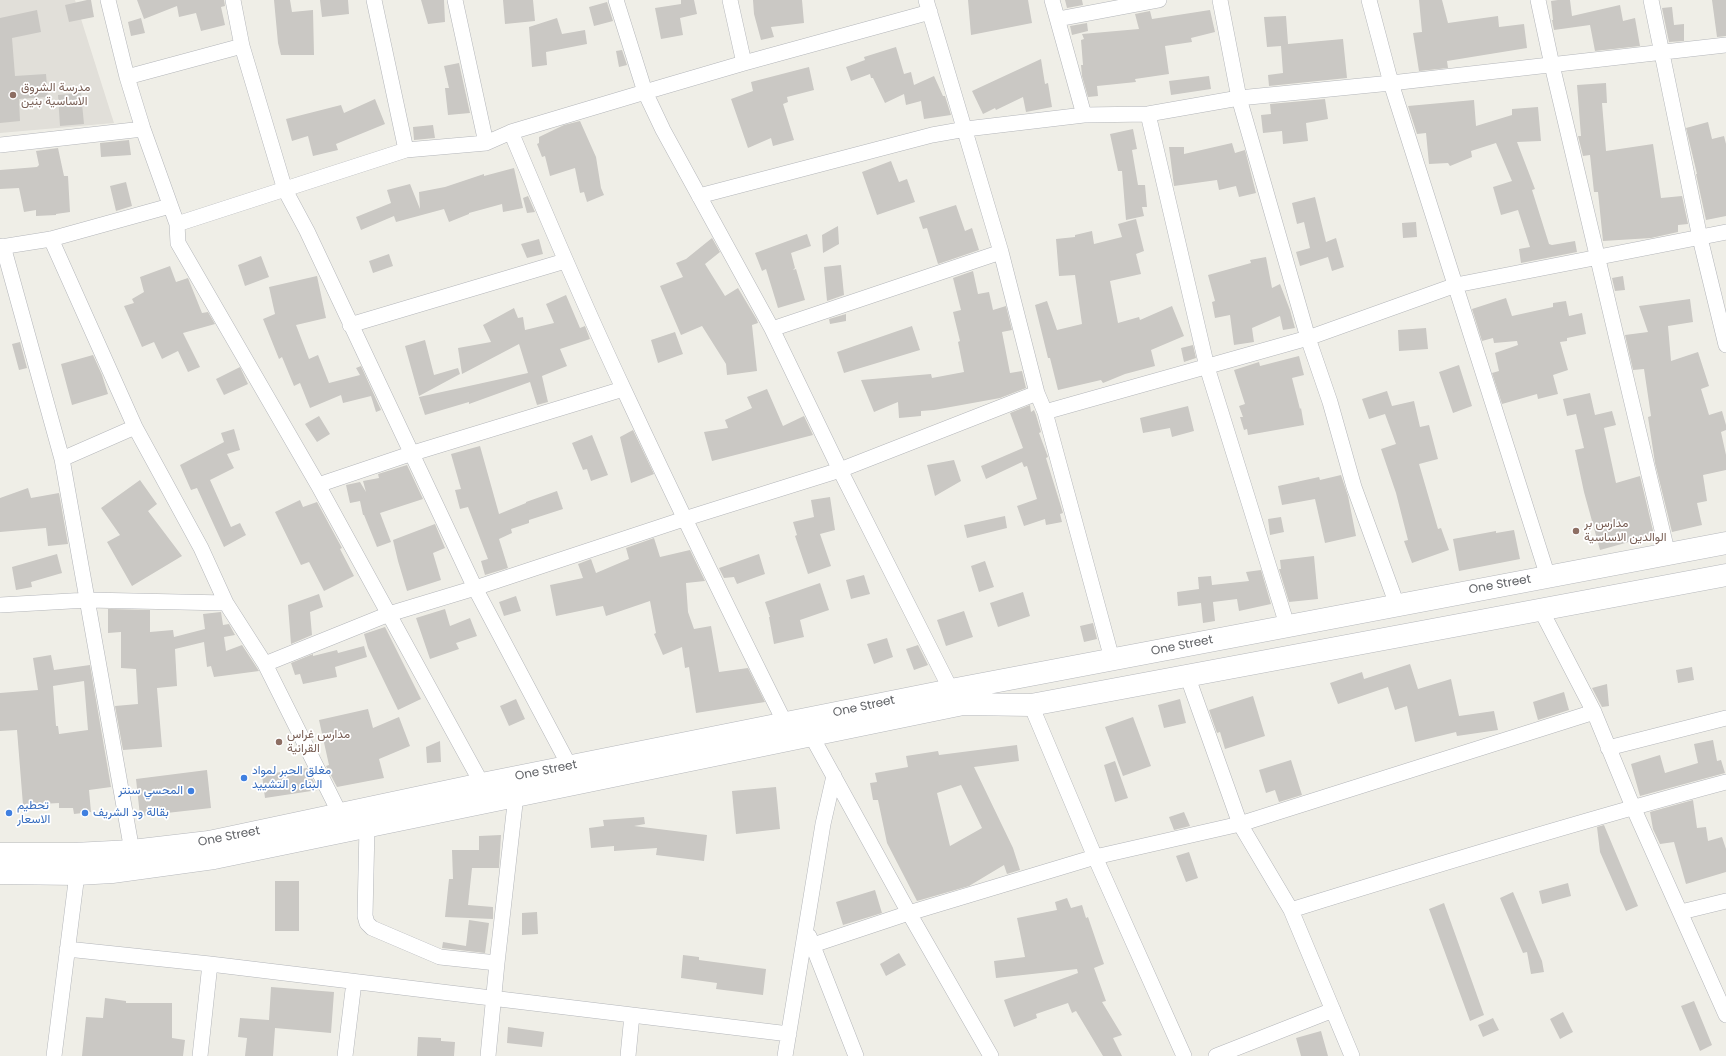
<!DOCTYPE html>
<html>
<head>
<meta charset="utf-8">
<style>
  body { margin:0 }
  canvas { display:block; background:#efeee7 }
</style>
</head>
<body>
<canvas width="1726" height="1056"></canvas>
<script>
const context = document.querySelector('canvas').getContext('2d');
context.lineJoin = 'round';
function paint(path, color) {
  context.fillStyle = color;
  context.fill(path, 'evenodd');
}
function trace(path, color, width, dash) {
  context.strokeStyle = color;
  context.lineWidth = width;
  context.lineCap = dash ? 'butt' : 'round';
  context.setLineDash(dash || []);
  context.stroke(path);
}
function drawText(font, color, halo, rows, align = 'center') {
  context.font = font + ' Poppins,Vazirmatn,sans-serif';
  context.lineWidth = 3.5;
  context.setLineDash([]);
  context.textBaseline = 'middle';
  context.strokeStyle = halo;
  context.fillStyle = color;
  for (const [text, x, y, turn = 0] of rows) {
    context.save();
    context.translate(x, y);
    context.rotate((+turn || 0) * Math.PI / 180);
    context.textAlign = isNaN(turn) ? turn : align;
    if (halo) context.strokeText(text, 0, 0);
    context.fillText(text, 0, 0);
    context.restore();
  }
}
paint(new Path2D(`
  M0,0H75L114,123L0,133Z`), '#e1dfd9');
paint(new Path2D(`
  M87,0H91L94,17L69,22L65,5Z
  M137,0H224L225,6L221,7L225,25L201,31L196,13L179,17L177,6L144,19Z
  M274,0H290L292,12L313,10L314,55H281L278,43Z
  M320,0H348L349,14L322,17Z
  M421,0H444L445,22L428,24Z
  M503,0H533L535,21L505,24Z
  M681,0H694L697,14L680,18L683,35L661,39L655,8L681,4Z
  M753,0H802L804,23L771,27L774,37L761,40L754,14Z
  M968,0H1028L1032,23L971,35Z
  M1065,0H1082L1083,5L1067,8Z
  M1419,0H1442L1448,23L1498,16L1499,27L1524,24L1527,48L1447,61L1448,68L1419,71L1413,33L1422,32Z
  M1558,0H1570L1572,16L1620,5L1623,21L1635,18L1640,46L1595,51L1590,25L1554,30L1552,20H1553L1551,1Z
  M1712,0H1726V36L1717,37Z
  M607,2L613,21L594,26L589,7Z
  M1672,7L1674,25L1684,24V41L1669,42L1662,8Z
  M37,10L41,32L12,38L15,76L46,74L48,97L19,99L20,121L0,123V18Z
  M1210,10L1215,32L1191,38L1192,42L1165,46L1169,74L1135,79L1136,82L1097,86L1098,96L1088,97L1082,76L1081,65H1083L1081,40L1084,39L1082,34L1139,29L1135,14L1150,11L1152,19Z
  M1286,16L1288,44L1343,39L1347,78L1269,86L1268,75L1283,73L1281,46L1267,47L1264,17Z
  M141,18L145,33L131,36L128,22Z
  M557,18L562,34L585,30L587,44L546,52L547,65L532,67L529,27Z
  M1087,23L1088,31L1072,35L1070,26Z
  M896,47L904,74L911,72L914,85L934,76L943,96H945L951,115L924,119L921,101L906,105L904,94L885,103L873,78H871L870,74L851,81L846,67L865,60L864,57Z
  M622,50L627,65L619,67L616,51Z
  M1041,59L1045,84L1048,83L1052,107L1026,112L1023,97L996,110L995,108L983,114L972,91Z
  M459,63L470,113L448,115L445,88H449L444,66Z
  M809,67L814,90L787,97L788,102L783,104L794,140L773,146L771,138L748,148L731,99L753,91L751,82Z
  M1209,76L1211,89L1171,95L1169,81Z
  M1606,83L1607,103H1602L1606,151L1653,144L1661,198L1682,196L1688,224L1678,225V232L1651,238L1603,241L1598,192H1594L1590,155L1583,156L1578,136H1581L1577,85Z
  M81,93L84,124L60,126L58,95Z
  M375,99L385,124L336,144L338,150L313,156L308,136L292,141L286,119L341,105L344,113Z
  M1325,99L1328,119L1306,123L1308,141L1283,144L1282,131L1263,133L1261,115L1271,114L1270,104Z
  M1474,100L1476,126L1512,115V109L1538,107L1541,141L1517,142L1535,189L1532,190L1549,244L1552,245L1575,241L1577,252L1521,263L1519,249L1530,247L1518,210L1501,215L1493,187L1512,181L1496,143L1471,151L1472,157L1450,166L1448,163L1429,164L1426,133L1417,134L1408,106Z
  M580,121L596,157L601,188L604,195L587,202L584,192L580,193L575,168L550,176L545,156L542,157L537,144L539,143V137L564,125Z
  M1708,122L1712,139L1724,136L1726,144V216L1706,220L1696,174H1697L1686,128Z
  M433,125L435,138L414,140L413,127Z
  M1133,129L1137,149L1132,150L1138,185H1145L1147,207H1142L1144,216L1126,220L1122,171H1118L1110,134Z
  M129,140L131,155L101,157L100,143Z
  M1232,143L1235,153L1245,150L1256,193L1239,197L1236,186L1219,190L1217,180L1174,186L1169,147H1184V154Z
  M58,148L64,176H68L70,212L56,214V215L36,216V210L24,212L19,188L0,189V170L37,167L39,165L36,151Z
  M891,161L899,182L907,179L915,202L877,215L862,172Z
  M514,168L523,208L503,212L502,204L469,213V214L449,222L444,209L396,222L394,216L361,230L356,217L391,203L387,190L410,184L420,209L419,192L445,187L484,174V176Z
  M126,182L132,206L116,211L110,186Z
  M528,196L535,212L527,213L523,198Z
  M1315,197L1326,242L1336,238L1344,267L1332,271L1328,257L1300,266L1296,252L1310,248L1304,222L1297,224L1292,203Z
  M956,205L965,231L972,228L979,250L938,264L927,228L923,229L919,217Z
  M1136,219L1144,251L1136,254L1141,274L1110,281L1118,323L1139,317L1140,320L1172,306L1184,336L1151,350L1155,366L1125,374L1103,383L1101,380L1058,390L1050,358H1048L1035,305L1047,301L1057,330L1082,324L1075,275L1059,276L1056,239L1075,237V235L1092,231L1094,244L1122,237L1118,224Z
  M1416,222L1417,237L1403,238L1402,223Z
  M838,226L839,244L823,253L822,235Z
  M807,234L811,246L791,253L795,268L793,270L796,269L805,300L778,308L766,269L762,271L755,253Z
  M712,238L720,252L705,264L725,296L738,288L757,320L758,323L752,325L757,371L727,375L726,364L702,326L681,335L660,286L683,277L676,263L686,259Z
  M539,239L543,254L527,258L521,244Z
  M389,254L393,266L373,273L369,261Z
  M261,256L269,277L245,286L238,265Z
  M1266,257L1272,288L1280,284L1290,310L1295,328L1283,330L1280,316L1252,328L1254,342L1234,345L1230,315L1215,318L1212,302L1215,301L1208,275L1251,263L1250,260Z
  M841,265L844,295L827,301L824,267Z
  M170,266L176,282L188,278L202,313L208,312L215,324L183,333L200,367L188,372L178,351L162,359L154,342L142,347L124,306L134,303L132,299L144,292L140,277Z
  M973,271L978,294L989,292L993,310L1006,306L1012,330L1002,332L1010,373L1022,371L1026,388L1000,398L934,410L921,411V416L899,418L898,402L874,412L861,380L931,374L932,378L964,372L958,342L960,341L953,312L961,310L953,278Z
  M317,276L326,318L296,325L309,359L318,355L329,383L360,375L356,368L361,366L381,410L376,412L371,396L343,403L341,395L310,408L300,383L294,386L282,357L279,359L263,319L275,314L269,287Z
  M1623,276L1625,290L1615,291L1612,278Z
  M566,295L580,328L585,326L590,339L560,349L567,366L542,376L548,402L537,405L530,382L469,404V402L425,415L419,397L528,373L519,344L462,374L458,348L491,342L483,325L514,308L518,318L523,317L525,330L554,323L546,304Z
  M1506,298L1512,316L1553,307V303L1566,301L1569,316L1582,313L1586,334L1567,338V341L1560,342L1568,370L1553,375L1558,394L1538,399L1537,394L1502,404L1492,373L1499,371L1495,353L1518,345L1517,341L1494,343L1493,338L1482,341L1472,309Z
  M1690,299L1693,322L1668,326L1671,361L1698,352L1709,386L1701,389L1709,415L1722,411L1726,425V430L1721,432L1726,455V470L1703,475L1707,501L1697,503L1702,525L1672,532L1655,463L1648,417L1651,416L1644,369L1633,370L1625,335L1648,332L1639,306Z
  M846,314V321L830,324L829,319Z
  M912,326L920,350L844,373L837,352Z
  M1426,328L1428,349L1399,351L1398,330Z
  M675,332L683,354L658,363L651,340Z
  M425,340L434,375L458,368L460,374L419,396L405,346Z
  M20,342L27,368L19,370L12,344Z
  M1193,345L1196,358L1184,362L1181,348Z
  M93,355L102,375L108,394L72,405L61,364Z
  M1299,356L1304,375L1292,378L1300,409L1301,408L1304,425L1248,435L1247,429L1244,430L1240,417H1243L1239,406L1245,404L1234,370L1259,362L1260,366Z
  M1459,365L1472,406L1453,413L1439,372Z
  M240,367L248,384L224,395L216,379Z
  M767,389L783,426L804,416L813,435L712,461L704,432L728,428L725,420L752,408L747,397Z
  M1387,391L1392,406L1414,401L1420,427L1429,425L1438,459L1419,464L1438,529L1441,528L1449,550L1412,563L1404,541L1408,540L1396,493L1381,449L1396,444L1385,414L1369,419L1362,399Z
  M1590,393L1595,415L1612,411L1616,425L1604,428L1616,483L1640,476L1654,535L1600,550L1584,492L1575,450L1584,448L1576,414L1567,416L1563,399Z
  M1030,405L1031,412L1034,410L1036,415L1041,432L1039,433L1048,457L1046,458L1063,513L1060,514L1062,522L1046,525L1045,519L1024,526L1017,506L1037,499L1027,466L1024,467L1022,462L986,479L981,466L1023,448L1010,413Z
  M1188,406L1194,431L1172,437L1170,428L1143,433L1140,418Z
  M319,416L330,434L317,442L305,424Z
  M234,429L240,450L227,454L234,468L210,480L231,527L240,523L246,535L224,547L197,488L191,490L180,465L224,442L221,433Z
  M633,430L654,474L631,483L620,437Z
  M592,435L608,475L591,481L587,469L583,470L572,443Z
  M480,446L499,514L526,503V502L557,491L563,509L529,520V523L511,529L512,533L499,539L508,568L485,575L481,561L488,559L468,507L460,509L455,490L461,489L451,454Z
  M954,460L961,481L935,496L927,465Z
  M407,465L423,499L380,513L391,542L377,547L364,515H363L360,501L350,503L346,485L360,482L366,492L363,481L379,478L378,474Z
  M1341,475L1348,496L1356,536L1325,543L1315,499L1282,505L1278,486L1319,477L1320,480Z
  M140,480L157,504L148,511L182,556L132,586L107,542L120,535L101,508Z
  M28,488L31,498L59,493L68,544L48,546L46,528L0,532V498Z
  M830,497L835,530L820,534L831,566L808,574L795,536L797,535L793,522L814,517L811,500Z
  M300,500L303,507L317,502L337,539L342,548L340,549L354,576L324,591L309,562L301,565L275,512Z
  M1005,516L1007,528L967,538L964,525Z
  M1281,517L1284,532L1270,535L1268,519Z
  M435,524L445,548L433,553L441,580L407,591L398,561L393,540Z
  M1514,530L1520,559L1459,571L1453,539L1496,531V533Z
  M654,538L660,557L690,550L705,581L686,583L688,612L694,629L711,626L719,672L748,668L765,702L696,713L689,667L685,668L682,647L663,655L654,634L656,633L650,601L606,616L603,606L556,616L550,585L583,578L578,564L591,559L596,573L629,559L626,548Z
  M57,554L62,573L31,582L32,587L16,590L12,567Z
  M759,554L765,574L737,584L734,577L724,578L719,568Z
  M1314,556L1318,599L1289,602L1279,569H1281L1280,560Z
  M985,561L994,587L979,592L971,566Z
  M1261,570L1271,604L1239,611L1237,599L1213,602L1215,621L1203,623L1201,603L1178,606L1177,592L1199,589L1198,577L1211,576L1212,585L1249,581L1246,572Z
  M864,575L870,594L851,599L846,580Z
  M820,583L829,610L800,620L804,637L774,644L769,617H770L765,602Z
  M1023,592L1030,616L998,627L990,603Z
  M319,594L323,607L310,612L312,635L291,644L288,605Z
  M516,596L521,611L504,616L499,602Z
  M108,609L150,610V632L173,630L174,637L205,629L203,614L221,612L223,625L229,624L235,635L224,637L226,651L242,645L259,671L214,677L211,666L207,667L204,642L175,649L177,686L157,688L162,747L123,750L115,706L138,704L136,669L121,668V632L108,633Z
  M445,609L450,626L470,618L477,636L456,643L459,649L430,659L416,618Z
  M964,611L973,637L946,646L937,620Z
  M1093,623L1097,639L1084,642L1080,626Z
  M385,627L421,699L398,710L368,648L364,634Z
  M887,638L893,657L874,664L867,644Z
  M918,645L928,665L914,670L906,649Z
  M364,646L367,657L335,667L337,677L303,684L300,674L295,675L291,663L313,654V656L337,650L338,653Z
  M51,655L54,670L90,665L111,787L89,790L91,812L74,814L73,808H59V803L23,805L17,730L0,731V693L38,690L33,658ZM84,681L88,730L59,734L58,726H56L53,686Z
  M1410,664L1418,689L1451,679L1459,716L1494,711L1498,730L1457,736L1456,732L1415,742L1407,706L1395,710L1388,687L1338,704L1330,683L1362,672L1364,679Z
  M1692,667L1694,680L1678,683L1676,670Z
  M1607,684L1609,706L1602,707L1592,688Z
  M1564,692L1569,710L1538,720L1533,702Z
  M1253,696L1265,736L1225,749L1220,732L1217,733L1209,710Z
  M516,699L525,719L509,726L500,706Z
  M1180,699L1186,723L1164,728L1158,705Z
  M368,709L373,728L399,717L410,746L379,759L384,778L337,787L326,766L329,765L319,720Z
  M1133,717L1151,766L1123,776L1105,727Z
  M1713,740L1717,761L1721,760L1725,773L1640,796L1631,764L1660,755L1665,773L1698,763L1694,744Z
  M440,741L441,762L427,763L426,747Z
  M1017,745L1019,761L974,767L1013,848L1020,870L1007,874L1004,865L969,886L917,901L887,843L878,800H873L870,783L877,782L875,773L908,767L906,756L938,751L939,755ZM961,785L982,828L950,846L937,793Z
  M1291,760L1302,795L1279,802L1275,790L1266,793L1259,770Z
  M1115,761L1128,798L1115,802L1104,765Z
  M307,768L318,790L265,798L262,775Z
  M207,770L211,808L140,816L136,779Z
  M776,787L780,829L736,834L732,791Z
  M1693,800L1697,828L1706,827L1708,841L1722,837L1726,849V872L1686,884L1674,842L1660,844L1653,829L1650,812Z
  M1184,812L1190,826L1174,830L1169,817Z
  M644,817L645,824L634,826L707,835L704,861L656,855L657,848L614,851V846L591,848L589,828L604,826L603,820Z
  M1604,825L1638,906L1626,911L1600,852L1597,827Z
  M501,835L499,868H472L468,905L493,907V919L445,917L449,879H453L452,850H479V836Z
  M1189,852L1198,878L1186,882L1176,856Z
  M275,881H299V931H275Z
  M1568,883L1571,896L1542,904L1539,891Z
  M875,890L882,913L843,925L836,902Z
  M1513,892L1542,961L1544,972L1531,974L1527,952L1523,953L1500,898Z
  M1067,898L1071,908L1082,905L1086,918L1088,917L1104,964L1094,968L1106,1001L1102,1002L1122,1035L1113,1038L1122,1056H1103L1076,1011L1072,1013L1068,1003L1036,1014L1037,1018L1014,1027L1004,1000L1078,973L1077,969L996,978L994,961L1025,957L1017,918L1057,910L1055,902Z
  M1444,903L1484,1015L1470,1021L1429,909Z
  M537,912L538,934L522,935V913Z
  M469,920L489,923L485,953L442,948L443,942L466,946Z
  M899,953L906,965L886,976L880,964Z
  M683,955L699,957V960L766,969L763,995L716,989L717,983L681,978Z
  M271,987L334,992L331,1033L275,1028L273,1056H245L247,1038L238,1037L240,1018L269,1020Z
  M105,998L126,1001V1003H172V1038L185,1040L183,1056H82L86,1017L103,1018Z
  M1694,1001L1712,1045L1700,1051L1681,1006Z
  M1563,1012L1573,1032L1560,1039L1550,1019Z
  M1493,1018L1499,1030L1483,1037L1478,1025Z
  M508,1027L544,1032L542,1047L507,1043Z
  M1321,1031L1328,1056H1301L1296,1038Z
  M418,1037L441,1038V1041L455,1042L454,1056H417Z`), '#cac8c4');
const street = new Path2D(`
  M108,0L127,77L143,129L177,224L178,243L318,485L482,784
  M233,0L242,46L285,190L307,231L475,588L570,767
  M374,0L406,150
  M455,0L486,143
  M616,0L645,92L663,130L772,329L840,470L951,690
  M730,0L744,63
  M926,0L1001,252L1037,393L1045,412L1112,659
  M1052,0L1084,115
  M1220,0L1239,98L1308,338L1330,402L1354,487L1397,605
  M1369,0L1391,83L1548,577
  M1538,0L1552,65L1668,555
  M1651,0L1700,238L1726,345
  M1058,19L1159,0
  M127,77L242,46
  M1148,114L1207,367L1287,625
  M511,132C547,218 584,305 624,390C676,502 730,613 785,723L811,735L909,913L991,1056
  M0,145L143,129
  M699,196L932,135L966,129L1084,115L1148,114L1239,98L1391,83L1726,45
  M177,224L406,150L486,143L511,132L645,92L744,63L930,12
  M51,239L135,427L201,548L226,603L265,664L340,814
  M3,246L62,459L132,851
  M0,247L51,239L170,206
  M350,325L565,261
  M772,329L1001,252
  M1045,412L1308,338L1456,285L1726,232
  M62,459L135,427
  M318,485L410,454L623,389
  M0,605L88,600L226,603
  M1541,610L1594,712L1633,807L1726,1015
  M265,664L389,614L475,588L684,519L840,470L1037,393
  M1187,675L1240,824L1291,910L1352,1056
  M1031,705L1095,857L1184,1056
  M1608,748L1726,718
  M367,827L365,916L367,923L372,928L440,957L497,963
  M1291,910C1436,865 1580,821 1726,782
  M1681,912L1726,901
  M809,936L856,1056
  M813,945L909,913L1095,857L1240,824L1594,712
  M67,949L210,964L789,1034
  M54,1056L77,874
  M200,1056L210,964
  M345,1056L354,982
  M488,1056L497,963L516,795
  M628,1056L632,1015
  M785,1056L823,824L834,776
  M1216,1056L1333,1010`);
const secondary = new Path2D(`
  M0,854H74L132,851L209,842L482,784L951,690L1726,543
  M0,873L77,874L112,872L214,858L963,704L1031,705L1726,575`);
trace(street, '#b4b6ba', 16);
trace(secondary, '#b6b8bc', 23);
trace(street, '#fff', 15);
trace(secondary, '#fff', 22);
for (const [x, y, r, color] of [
  [13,95,4,"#8d6e63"],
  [1576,531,4,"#8d6e63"],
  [279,742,4,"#8d6e63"],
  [244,778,4,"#3f7fe0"],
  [191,791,4,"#3f7fe0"],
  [9,813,4,"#3f7fe0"],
  [85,813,4,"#3f7fe0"]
]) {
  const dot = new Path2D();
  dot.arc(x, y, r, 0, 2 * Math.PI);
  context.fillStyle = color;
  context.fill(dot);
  trace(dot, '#fff', 1.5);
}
drawText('12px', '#785e54', '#fff', [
  ["مدرسة الشروق",21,88],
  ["الاساسية بنين",21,102],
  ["مدارس بر",1584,524],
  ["الوالدين الاساسية",1584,538],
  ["مدارس غراس",287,735],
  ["القرانية",287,749]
], 'left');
drawText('12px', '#5f6165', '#fff', [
  ["One Street",1500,585,-10],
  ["One Street",1182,646,-11],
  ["One Street",864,707,-12],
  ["One Street",546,771,-11],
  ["One Street",229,837,-11]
]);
drawText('12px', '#366cbe', '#fff', [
  ["مغلق الحبر لمواد",252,771],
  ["البناء و التشييد",252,785],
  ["المحسي سنتر",183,791,"right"],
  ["تحطيم",17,806],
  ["الاسعار",17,820],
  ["بقالة ود الشريف",93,813]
], 'left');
</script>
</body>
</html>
